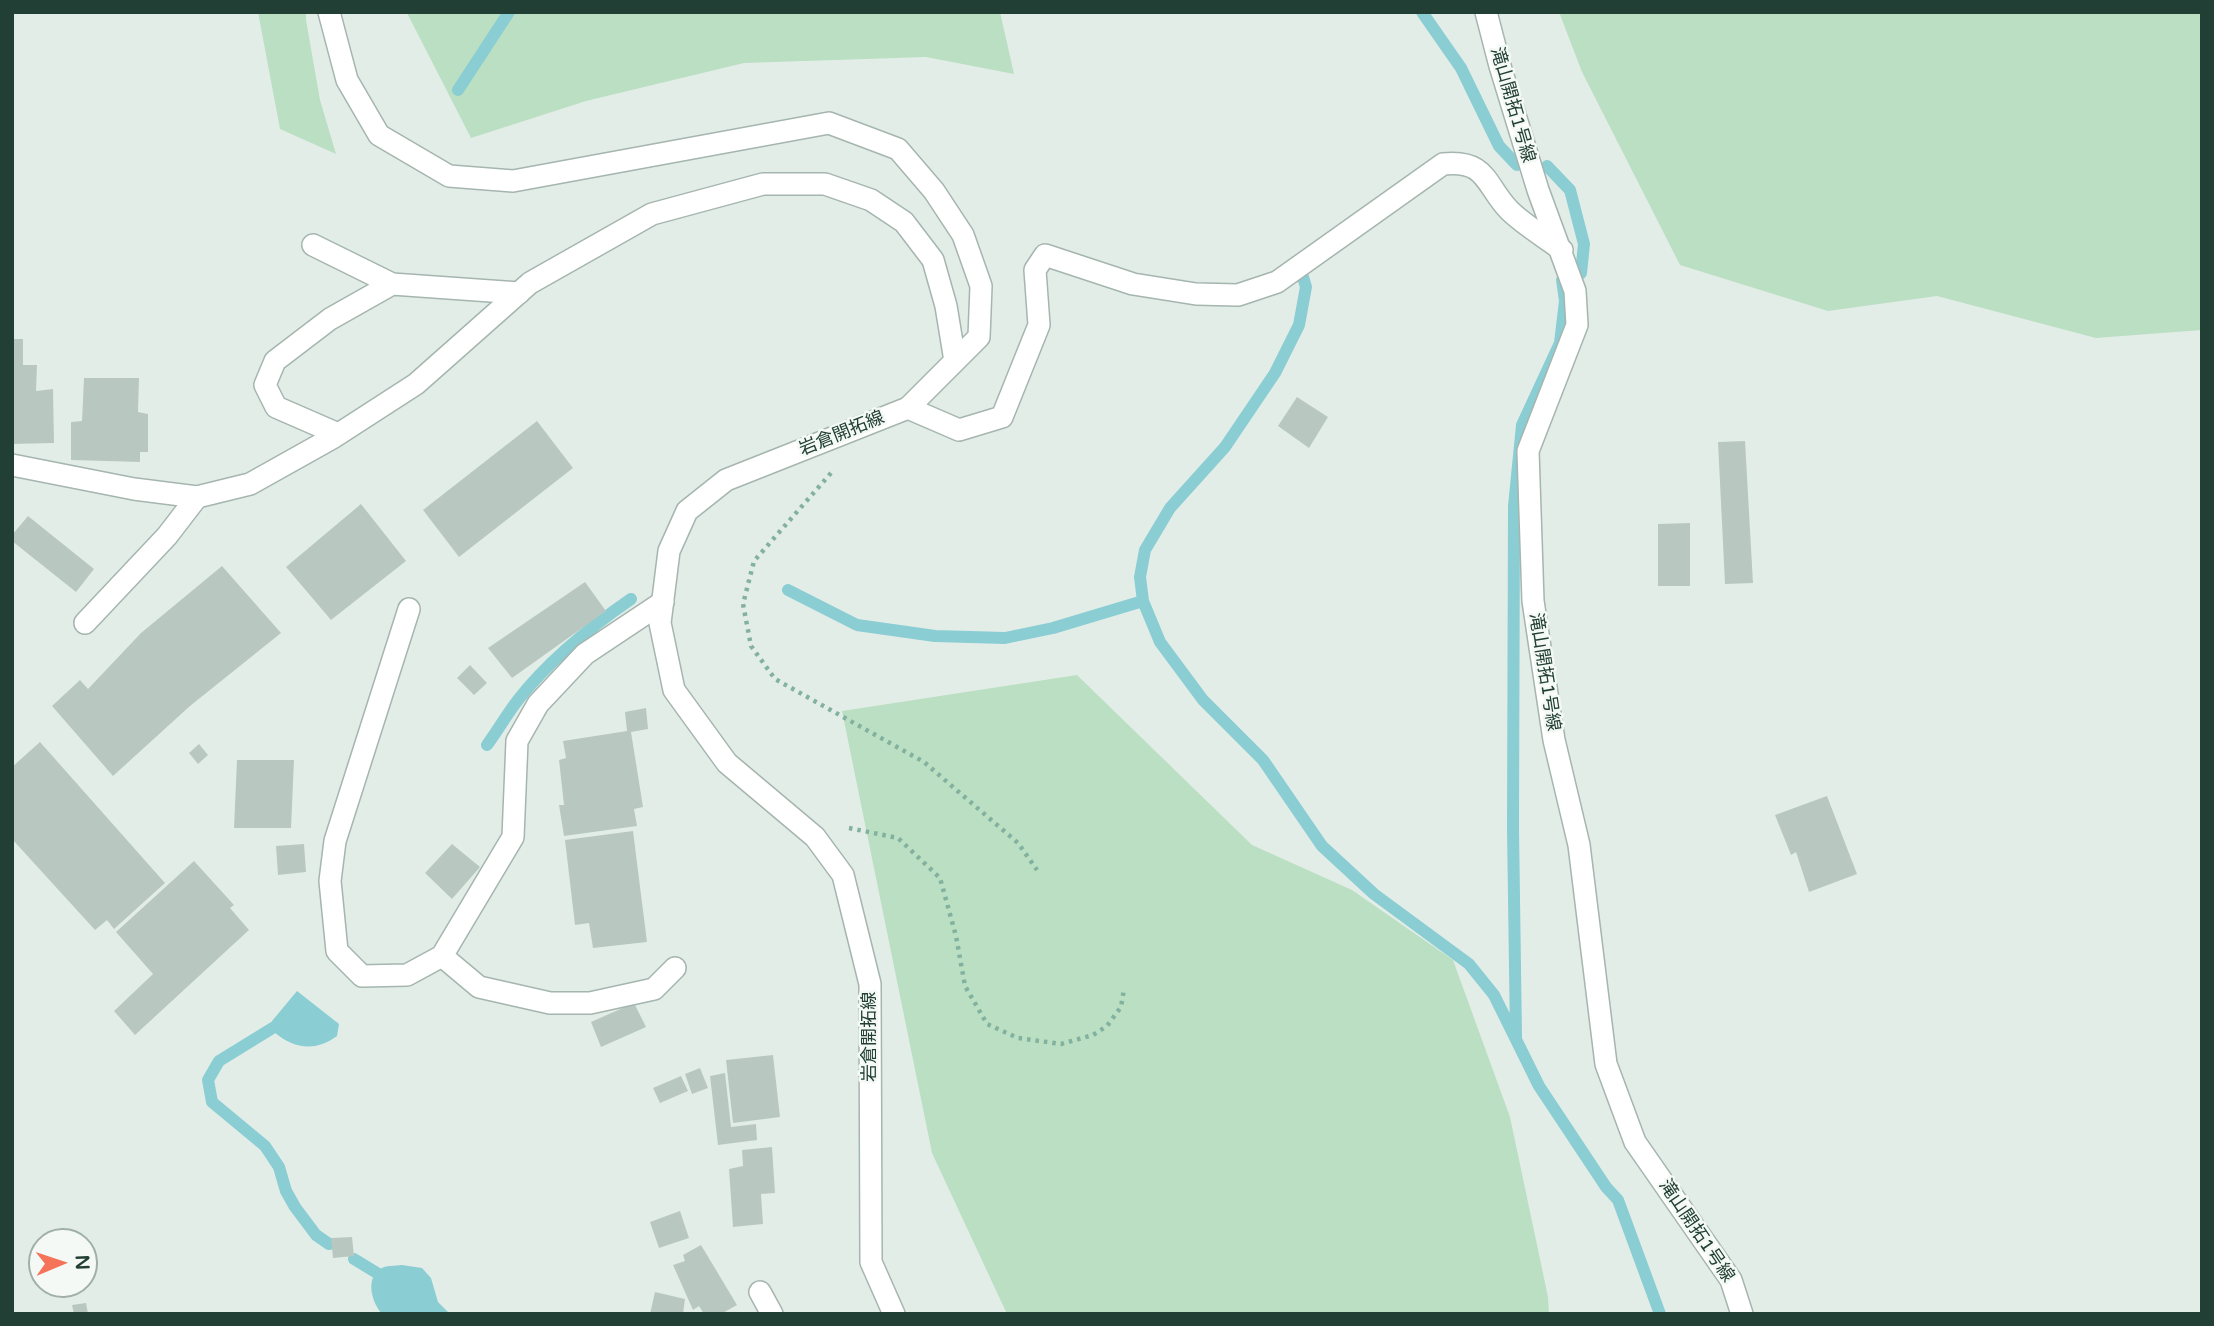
<!DOCTYPE html>
<html>
<head>
<meta charset="utf-8">
<style>
  body { margin:0 }
  #map { position:relative; width:2214px; height:1326px; overflow:hidden; background:#e3ede8; font-family:"Varela Round",sans-serif }
  canvas { display:block }
  .frame { position:absolute; inset:0; border:14px solid #223f35; pointer-events:none }
  .north { position:absolute; left:28px; top:1228px; width:70px; height:70px; box-sizing:border-box; background:#f4f9f6; border:2px solid #a0afa9; border-radius:50%; rotate:88deg; font-size:19px; font-weight:700; line-height:28px; text-align:center; color:#223f35 }
  .north::after { content:''; display:block; margin:auto; width:24px; height:32px; background:#f57459; clip-path:polygon(50% 0,100% 100%,50% 72%,0 100%) }
</style>
</head>
<body>
<div id="map">
<canvas width="2214" height="1326"></canvas>
<div class="frame"></div>
<div class="north">N</div>
</div>
<script>
const context = document.querySelector('canvas').getContext('2d');
context.lineJoin = 'round';
function paint(path, color) {
  context.fillStyle = color;
  context.fill(path, 'evenodd');
}
function trace(path, color, width, dash) {
  context.strokeStyle = color;
  context.lineWidth = width;
  context.lineCap = dash ? 'butt' : 'round';
  context.setLineDash(dash || []);
  context.stroke(path);
}
function drawText(font, color, halo, rows, align = 'center') {
  context.font = font + ' "Varela Round","Noto Sans JP",sans-serif';
  context.lineWidth = 5;
  context.setLineDash([]);
  context.textBaseline = 'middle';
  context.strokeStyle = halo;
  context.fillStyle = color;
  for (const [text, x, y, turn = 0] of rows) {
    context.save();
    context.translate(x, y);
    context.rotate((+turn || 0) * Math.PI / 180);
    context.textAlign = isNaN(turn) ? turn : align;
    if (halo) context.strokeText(text, 0, 0);
    context.fillText(text, 0, 0);
    context.restore();
  }
}
paint(new Path2D(`
  M258,12H306V20L320,100L336,154L280,129Z
  M1000,12L1014,74L926,57L744,63L586,101L471,138L407,13Z
  M1559,12H2202V330L2096,338L1937,296L1828,311L1680,265L1582,72Z
  M1077,675L1252,845L1352,890L1453,960L1510,1117L1548,1297L1549,1314H1007L932,1153L842,711Z`), '#bbdfc2');
paint(new Path2D(`
  M297,991L339,1024L337,1036C315,1052 294,1049 274,1032L272,1021Z
  M402,1265L422,1268L431,1278L438,1302L450,1314H382C372,1303 365,1279 380,1269C386,1265 395,1266 402,1265Z`), '#8acdd3');
trace(new Path2D(`
  M1422,12L1461,68L1499,146L1517,165
  M458,90L509,12
  M1547,166L1570,190L1584,244L1581,273
  M1303,277L1306,287L1299,325L1275,373L1225,447L1170,508L1145,550L1140,577L1143,601L1160,642L1203,700L1263,760L1322,846L1374,894L1469,964L1494,995L1539,1086L1606,1187L1618,1200L1660,1314
  M788,590L857,625L935,636L1005,638L1053,628L1143,601
  M487,745C498,730 507,714 518,700C549,660 589,628 631,599
  M284,1021L219,1061L208,1080L212,1102L265,1146L279,1167L286,1191L295,1207L316,1235L329,1244
  M1516,1037L1513,828L1514,506L1522,425L1560,343L1565,301L1562,280
  M354,1259L390,1281`), '#8acdd3', 12);
paint(new Path2D(`
  M12,339H23V365H37L36,391L53,389L54,443L12,444Z
  M84,378H139L138,412L148,414V452H140V462L71,460V422L82,421Z
  M1297,397L1328,417L1309,448L1278,426Z
  M537,421L573,468L459,557L423,510Z
  M1745,441L1753,583L1725,584L1718,442Z
  M361,504L406,561L331,620L286,567Z
  M28,516L94,569L76,592L12,541V535Z
  M1690,523V586H1658V524Z
  M222,566L281,633L190,706L113,776L52,706L80,680L88,689L141,633Z
  M585,582L606,611L512,678L488,648Z
  M470,665L487,683L474,695L457,678Z
  M646,708L648,729L631,732L643,807L634,809L637,826L564,836L559,805H564L559,760L566,758L563,741L627,731L625,712Z
  M40,742L165,883L114,929L107,920L95,930L12,839V767Z
  M199,744L208,755L198,764L189,753Z
  M237,760H294L291,828H234Z
  M1827,796L1857,874L1809,892L1796,852L1791,855L1775,815Z
  M633,831L647,942L593,948L589,923L575,925L565,840Z
  M304,844L306,872L278,875L276,846Z
  M452,844L480,867L452,899L425,873Z
  M194,861L234,905L230,908L249,930L135,1035L114,1011L153,974L116,932Z
  M634,1003L646,1027L601,1047L591,1022Z
  M773,1055L780,1117L733,1123L726,1060Z
  M700,1068L708,1088L692,1094L685,1074Z
  M725,1073L731,1127L756,1124L757,1140L718,1145L710,1076Z
  M681,1076L688,1091L660,1103L653,1088Z
  M772,1147L775,1193L761,1194L763,1224L733,1227L729,1169L743,1166L742,1150Z
  M680,1211L689,1238L659,1248L650,1222Z
  M352,1237L354,1256L333,1258L331,1238Z
  M701,1245L737,1305L721,1314H704L699,1306L693,1310L673,1265L685,1261L683,1255Z
  M655,1292L685,1299L683,1314H650Z
  M86,1303L88,1314H74L72,1305Z`), '#b8c8c1');
const lane = new Path2D(`
  M313,245L392,284L519,293
  M338,434L276,407L265,385L275,361L330,319L392,284
  M409,609L335,841L330,881L337,951L362,976L407,975L442,956L513,837L517,741L538,704L585,654L663,602
  M85,623L167,536L197,497
  M442,956L479,987L550,1003H590L654,989L675,968
  M760,1292L772,1314`);
const street = new Path2D(`
  M329,12L347,80L379,135L449,176L513,181L829,123L898,149L934,191L963,235L981,286L979,337L908,408L726,480L687,511L669,551L660,623L674,690L727,763L815,837L843,875L870,984L871,1262L894,1314
  M1486,12L1500,66L1538,190L1575,291L1577,325L1528,451L1533,601L1554,740L1579,845L1606,1064L1635,1142L1731,1280L1742,1314
  M908,408L959,430L1002,417L1039,325L1035,270L1045,255L1133,284L1196,294L1238,295L1277,282L1443,164C1487,159 1485,185 1509,210C1524,225 1545,237 1562,250
  M12,465L134,489L197,497L250,484L334,437L416,384L530,283L652,214L763,184H825L871,200L904,222L933,260L946,306L955,361`);
trace(lane, '#a5b5af', 24);
trace(street, '#a5b5af', 24);
trace(new Path2D(`
  M831,473L754,561L743,604L751,646L775,679L924,762L1018,843L1037,870
  M849,828L898,838L940,878L956,936L965,986L987,1024L1018,1038L1061,1044L1093,1035L1107,1026L1121,1007L1124,989`), '#83b19f', 4.5, [3.5, 5]);
trace(lane, '#fff', 21);
trace(street, '#fff', 21);
drawText('18px', '#223f35', '#f4f9f6', [
  ["滝山開拓1号線",1512,105,74],
  ["岩倉開拓線",842,434,-22],
  ["滝山開拓1号線",1544,672,81],
  ["岩倉開拓線",870,1037,-90],
  ["滝山開拓1号線",1696,1231,56]
]);
</script>
</body>
</html>
